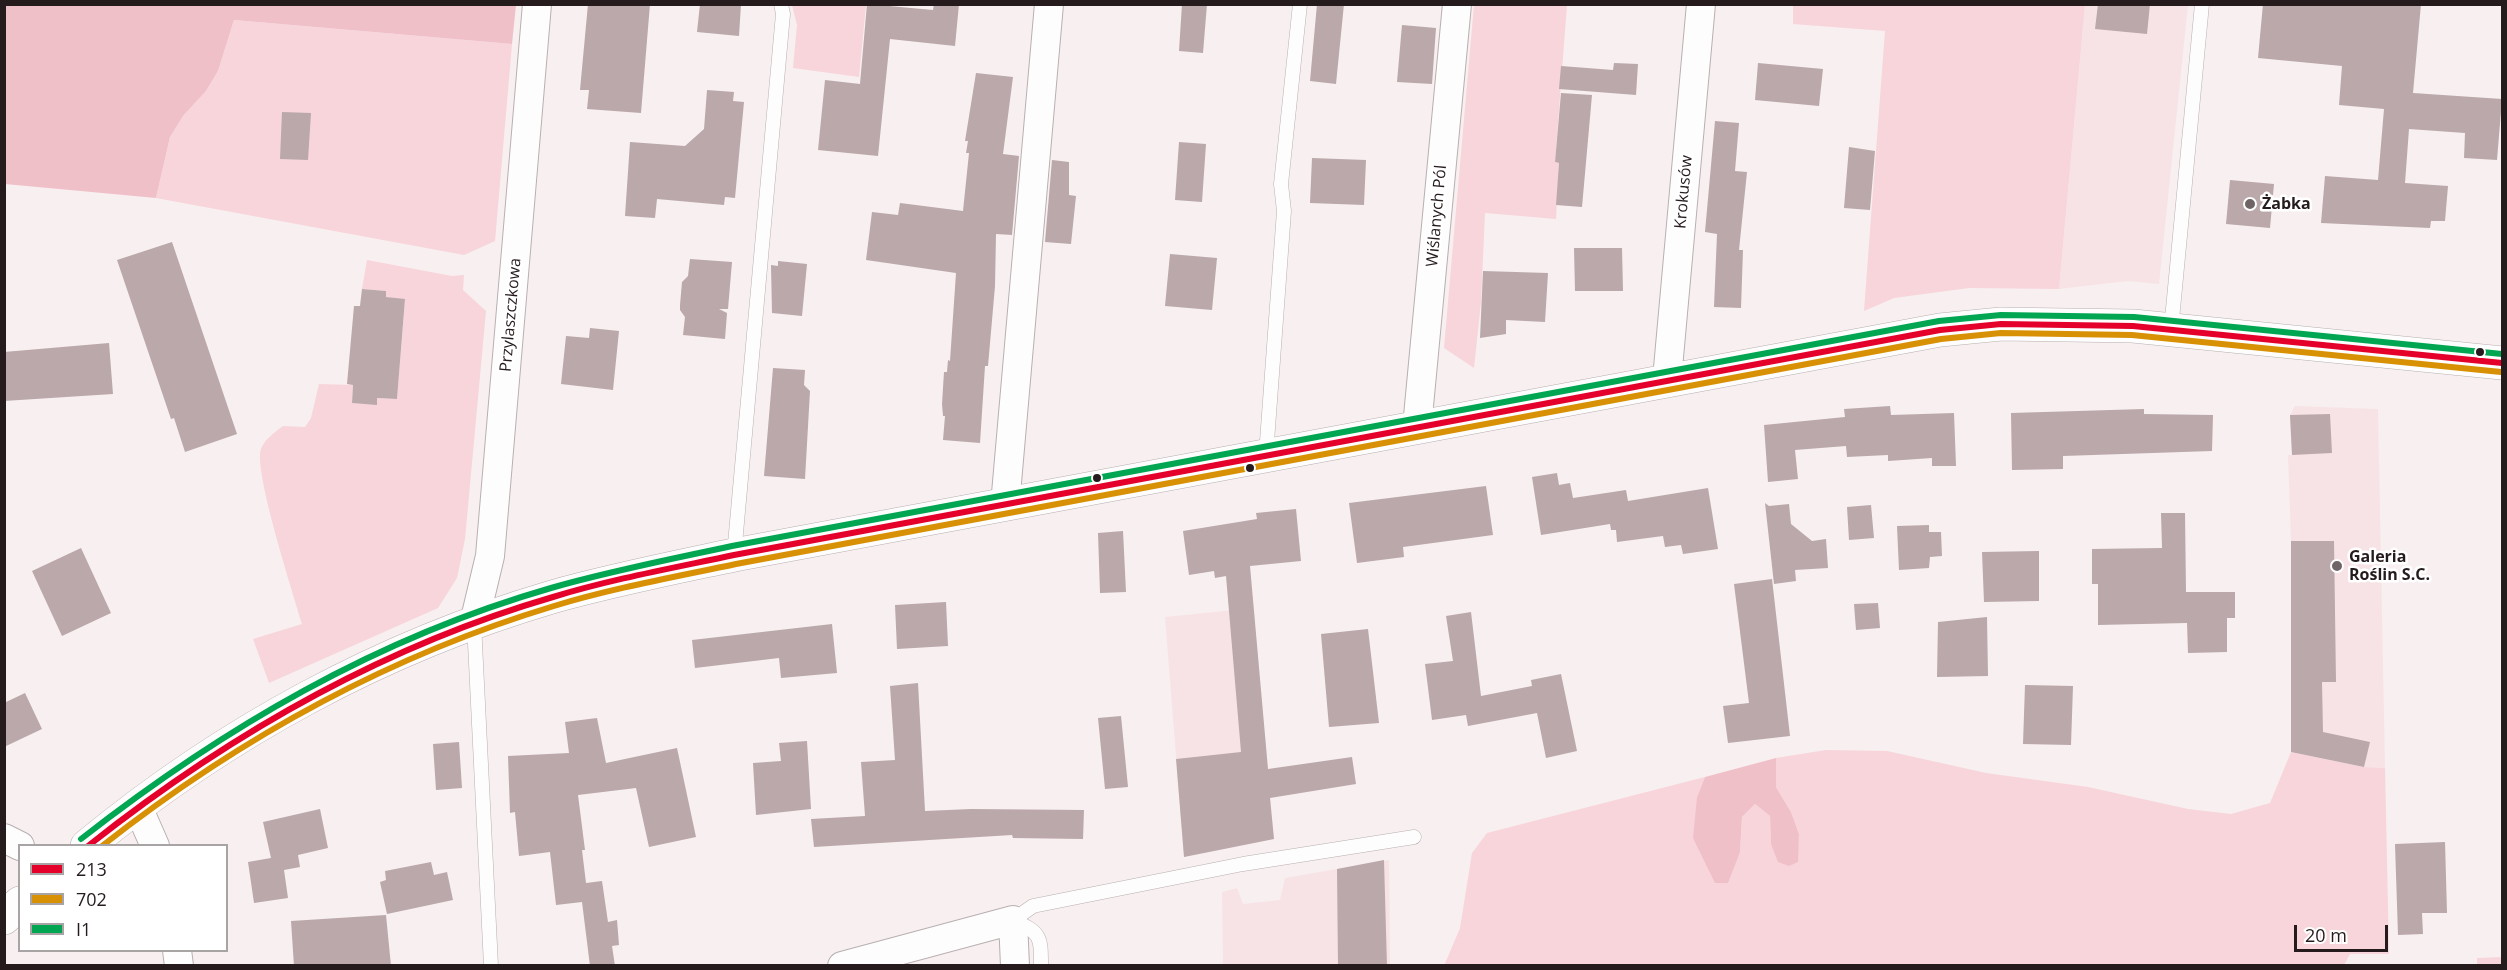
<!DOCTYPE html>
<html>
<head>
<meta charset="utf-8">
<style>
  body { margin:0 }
  #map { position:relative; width:2507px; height:970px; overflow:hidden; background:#f8eff0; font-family:"Open Sans",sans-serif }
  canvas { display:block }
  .frame { position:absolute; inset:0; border:6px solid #251b1c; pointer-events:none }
  .legend { position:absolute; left:18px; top:844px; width:210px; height:108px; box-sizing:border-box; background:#fff; border:2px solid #a8a4a4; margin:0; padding:8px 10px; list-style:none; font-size:18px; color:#251b1c }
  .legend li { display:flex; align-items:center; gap:12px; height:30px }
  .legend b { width:30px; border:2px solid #a8a4a4 }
  .scale { position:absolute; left:2294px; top:925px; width:94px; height:27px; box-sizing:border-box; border:3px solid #251b1c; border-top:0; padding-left:8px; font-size:18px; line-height:21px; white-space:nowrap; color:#251b1c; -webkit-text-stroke:4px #fff; paint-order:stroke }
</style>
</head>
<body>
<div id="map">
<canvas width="2507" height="970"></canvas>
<div class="frame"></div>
<ul class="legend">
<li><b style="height:8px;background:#e4002b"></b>213</li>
<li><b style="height:8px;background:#d89104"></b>702</li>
<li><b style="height:8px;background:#00a651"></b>I1</li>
</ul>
<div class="scale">20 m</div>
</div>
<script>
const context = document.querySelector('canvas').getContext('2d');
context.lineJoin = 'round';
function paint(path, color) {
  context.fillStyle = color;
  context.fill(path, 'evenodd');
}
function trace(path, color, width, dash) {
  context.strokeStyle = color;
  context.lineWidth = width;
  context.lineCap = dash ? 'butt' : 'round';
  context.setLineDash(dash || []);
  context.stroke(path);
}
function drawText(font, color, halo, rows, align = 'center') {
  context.font = font + ' "Open Sans",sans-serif';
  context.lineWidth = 5;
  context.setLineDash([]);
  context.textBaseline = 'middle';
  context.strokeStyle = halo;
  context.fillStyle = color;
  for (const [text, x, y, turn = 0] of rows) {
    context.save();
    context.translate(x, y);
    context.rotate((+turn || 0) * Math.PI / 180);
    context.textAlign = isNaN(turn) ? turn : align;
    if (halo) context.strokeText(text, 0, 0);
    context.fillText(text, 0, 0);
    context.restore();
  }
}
paint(new Path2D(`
  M2085,5H2188L2159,284L2128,281L2059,289Z
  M2295,406L2378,409L2385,768L2364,767L2291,752V541L2288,455H2292L2290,415Z
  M1253,608L1274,839L1184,857L1165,617Z
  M1389,860L1390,965H1223L1222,892L1237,888L1243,904L1280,900L1285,878Z`), '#f7e3e6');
paint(new Path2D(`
  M792,5H866L859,77L793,68L797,25Z
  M1474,5H1567L1555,162L1559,163L1556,219L1485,213L1481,302L1474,368L1444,348Z
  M1793,5H2085L2059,289L1969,288L1894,298L1864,311L1885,31L1793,24Z
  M234,20L512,44L495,241L464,255L156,198L170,137L183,116L206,91L218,71Z
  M367,260L452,276L464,275L463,290L486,311L465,539L457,578L438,608L269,683L253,639L302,624C294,596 253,470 261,449C264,440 275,432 283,426L305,427L311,418L319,384L353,385L352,403L377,404V398L397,399L405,300L386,297V291L362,289Z
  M1826,750L1887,751L1986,773L2088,787L2188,809L2231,814L2270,803L2291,752L2364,767L2385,768L2389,954H2350L2344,965L1444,966L1460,928L1472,853L1487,833L1705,777L1697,797L1740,852L1742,817L1755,804L1770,816L1771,844L1797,862L1799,834L1791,812L1776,787V758Z
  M2502,957V965H2477V958Z`), '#f7d5db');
paint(new Path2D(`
  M5,4H516V5L512,44L234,20L218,71L206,91L183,116L170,137L156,198L5,184Z
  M1776,758V787L1791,812L1799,834L1798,862L1789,866L1778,862L1771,844L1770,816L1755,804L1742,817L1740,852L1728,883H1715L1693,838L1697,797L1705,777Z`), '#f0c0c9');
paint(new Path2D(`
  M588,4H650L641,113L587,109L589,90H580Z
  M700,4H741L739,36L697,32Z
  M867,4L933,10L934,4H959L955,46L890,39L878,156L818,150L825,80L860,84Z
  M1182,4H1207L1203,53L1179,51Z
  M1317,4H1344L1336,84L1310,81Z
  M2098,4H2150L2147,34L2095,29Z
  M2263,4H2421L2413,93L2502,99L2497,160L2464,158L2465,133L2409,129L2405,183L2448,186L2445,221H2431L2430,228L2321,223L2325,176L2378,180L2384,109L2339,105L2342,66L2258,58Z
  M1402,25L1436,28L1432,84L1397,82Z
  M1614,63L1638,64L1636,95L1559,89L1561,66L1613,70Z
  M1758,63L1823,69L1819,106L1755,100Z
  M976,73L1013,77L1003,154L1019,156L1012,235L996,234L995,286L988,366H985L980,443L943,440L945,416H943L942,404L944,372H947L948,360L950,361L956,273L866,260L872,212L898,215L900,203L963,211L969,153H966L968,141H965Z
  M707,90L734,92L733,101L744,102L735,198L725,197L724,205L657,199L655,218L625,216L630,142L685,146L704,129Z
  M1561,93L1592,95L1582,207L1556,205L1559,163L1555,162Z
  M282,112L311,113L308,160L280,159Z
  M1715,121L1739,123L1735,171L1747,172L1739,250H1743L1741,308L1714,307L1717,234L1705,232Z
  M1179,142L1206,144L1202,202L1175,200Z
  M1849,147L1875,151L1870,210L1844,208Z
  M1312,158L1366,160L1364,205L1310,203Z
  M1052,160L1069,162V195L1076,196L1071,244L1045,242Z
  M2230,180L2274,184L2270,228L2226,224Z
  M172,242L237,434L185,452L174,418L171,419L117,260Z
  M1574,248H1622L1623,291H1575Z
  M1170,254L1217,258L1212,310L1165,306Z
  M690,259L732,262L728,309H719L727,313L725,339L683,335L685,317L680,310V305L682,282L688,276Z
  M778,261L807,264L802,316L772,313L771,265L778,266Z
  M1483,271L1548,273L1545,322L1506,320V334L1480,338Z
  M362,289L386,291V297L405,299L397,399L377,398V405L352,403L353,385L347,384L354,306H360Z
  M590,328L619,331L613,390L561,384L566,336L589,338Z
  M109,343L113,394L4,401V352Z
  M773,368L805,370L804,385L810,391L805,479L764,476Z
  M1890,406L1891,415L1954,413L1956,466H1932V458L1888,461V455L1847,457L1846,446L1795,450L1798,479L1768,482L1764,425L1845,417L1844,409Z
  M2144,409V414L2213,415L2212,451L2063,456V469L2012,470L2011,413Z
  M2330,414L2332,453L2292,455L2290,415Z
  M1557,473L1559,485L1570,483L1573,498L1626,490L1628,501L1708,488L1718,549L1683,554L1681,545L1665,547L1663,536L1617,542L1616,530H1611L1610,524L1541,535L1532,477Z
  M1486,486L1493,535L1403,547L1404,557L1357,563L1349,503Z
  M1765,503L1769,506L1789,504L1791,524L1812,541L1826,539L1828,568L1795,570L1796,581L1774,584Z
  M1871,505L1874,538L1849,540L1847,507Z
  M1296,509L1301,561L1250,566L1268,769L1352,757L1356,784L1270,798L1274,839L1184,857L1176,759L1241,752L1226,576L1215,578L1214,571L1189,575L1183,531L1257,519L1256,513Z
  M2161,513H2185L2186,592H2235V618H2227V652L2188,653L2187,623L2098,625V584H2092V549L2162,548Z
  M1929,525V532H1941L1942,556L1930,557L1929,568L1899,570L1897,526Z
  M1123,531L1126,592L1100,593L1098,533Z
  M2291,541H2334L2336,682H2322L2323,732L2370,742L2364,767L2291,752Z
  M81,548L111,613L62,636L32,571Z
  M2039,551V601L1984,602L1982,552Z
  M1772,579L1790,736L1728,743L1723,706L1749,703L1734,584Z
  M946,602L948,646L897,649L895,605Z
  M1878,603L1880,628L1856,630L1854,604Z
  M1471,612L1481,696L1532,686L1531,680L1561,674L1577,751L1546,758L1537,713L1468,726L1466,715L1432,720L1425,664L1453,661L1446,616Z
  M1987,617L1988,676L1937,677L1938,622Z
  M832,624L837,673L781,678L779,658L695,668L692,640Z
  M1368,629L1379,723L1329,727L1321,634Z
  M918,683L925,811L971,809L1084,810L1083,839L1013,838L1012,835L814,847L811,819L865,816L861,762L895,760L890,686Z
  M2025,685L2073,686L2071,745L2023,744Z
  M25,693L42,729L4,747V703Z
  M1121,716L1128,787L1105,789L1098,718Z
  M597,718L606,763L677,748L696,837L649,847L636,788L578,795L585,850H582L586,883L602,881L608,922L617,920L619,945L612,946L615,966H590L582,902L556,905L550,852L519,856L515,812L510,813L508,756L569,753L565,722Z
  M807,741L811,809L756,815L753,763L781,761L779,743Z
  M459,742L462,788L436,790L433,744Z
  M320,809L328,848L298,855L300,867L284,870L288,898L254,903L248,862L271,858L263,822Z
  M2445,842L2447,913H2422L2423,934L2398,935L2395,844Z
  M1384,860L1387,966H1338L1337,869Z
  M431,862L434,875L447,872L453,900L387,914L380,882L386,880L385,871Z
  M386,915L391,966H294L291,921Z`), '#baa8ab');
const lane = new Path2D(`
  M2171,330L2202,4
  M1266,455L1284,211L1281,184L1300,4
  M734,555L783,14L781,4
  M474,623L491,966
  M1041,966C1041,936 1041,933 1013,920L1033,906L1243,864L1414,837`);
const street = new Path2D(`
  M1667,379L1701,4
  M1417,427L1457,4
  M1005,505L1049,4
  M474,623L490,556L537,4
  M137,805L155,846
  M4,838L20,846
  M177,950L179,966
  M842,966L1013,920L1015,966`);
const secondary = new Path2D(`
  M87,846C224,733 382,647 552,597C612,580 673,568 734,555L1940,330L2001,324L2133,326L2502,363
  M4,918L20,903`);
trace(lane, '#b8afb0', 15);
trace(street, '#b8afb0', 30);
trace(secondary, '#b8afb0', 34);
trace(lane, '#fefdfd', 14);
trace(street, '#fefdfd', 28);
trace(secondary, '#fefdfd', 33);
trace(new Path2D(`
  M88,846C228,735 381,647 553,597C612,579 673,568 734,555L1940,330L2001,324L2133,326L2502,363`), '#e4002b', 6);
trace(new Path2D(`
  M102,846C238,739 388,656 554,606C613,588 675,577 736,564L1941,339L2001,333L2132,335L2501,372`), '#d89104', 6);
trace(new Path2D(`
  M81,839C223,728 377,638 551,588C610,571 672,559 732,546L1939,321L2001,315L2134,317L2502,354`), '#00a651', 6);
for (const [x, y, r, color] of [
  [2250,204,6,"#6f6566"],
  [2480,352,5,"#251b1c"],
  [1250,468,5,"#251b1c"],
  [1097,478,5,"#251b1c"],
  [2337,566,6,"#6f6566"]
]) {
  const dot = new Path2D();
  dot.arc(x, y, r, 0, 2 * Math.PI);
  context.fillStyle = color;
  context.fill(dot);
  trace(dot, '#fff', 2);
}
drawText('16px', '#251b1c', '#fff', [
  ["Krokusów",1684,192,-85],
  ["Wiślanych Pól",1437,216,-85],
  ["Przylaszczkowa",511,315,-85]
]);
drawText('bold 16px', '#251b1c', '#fff', [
  ["Żabka",2262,204],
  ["Galeria",2349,557],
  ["Roślin S.C.",2349,575]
], 'left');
</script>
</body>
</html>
